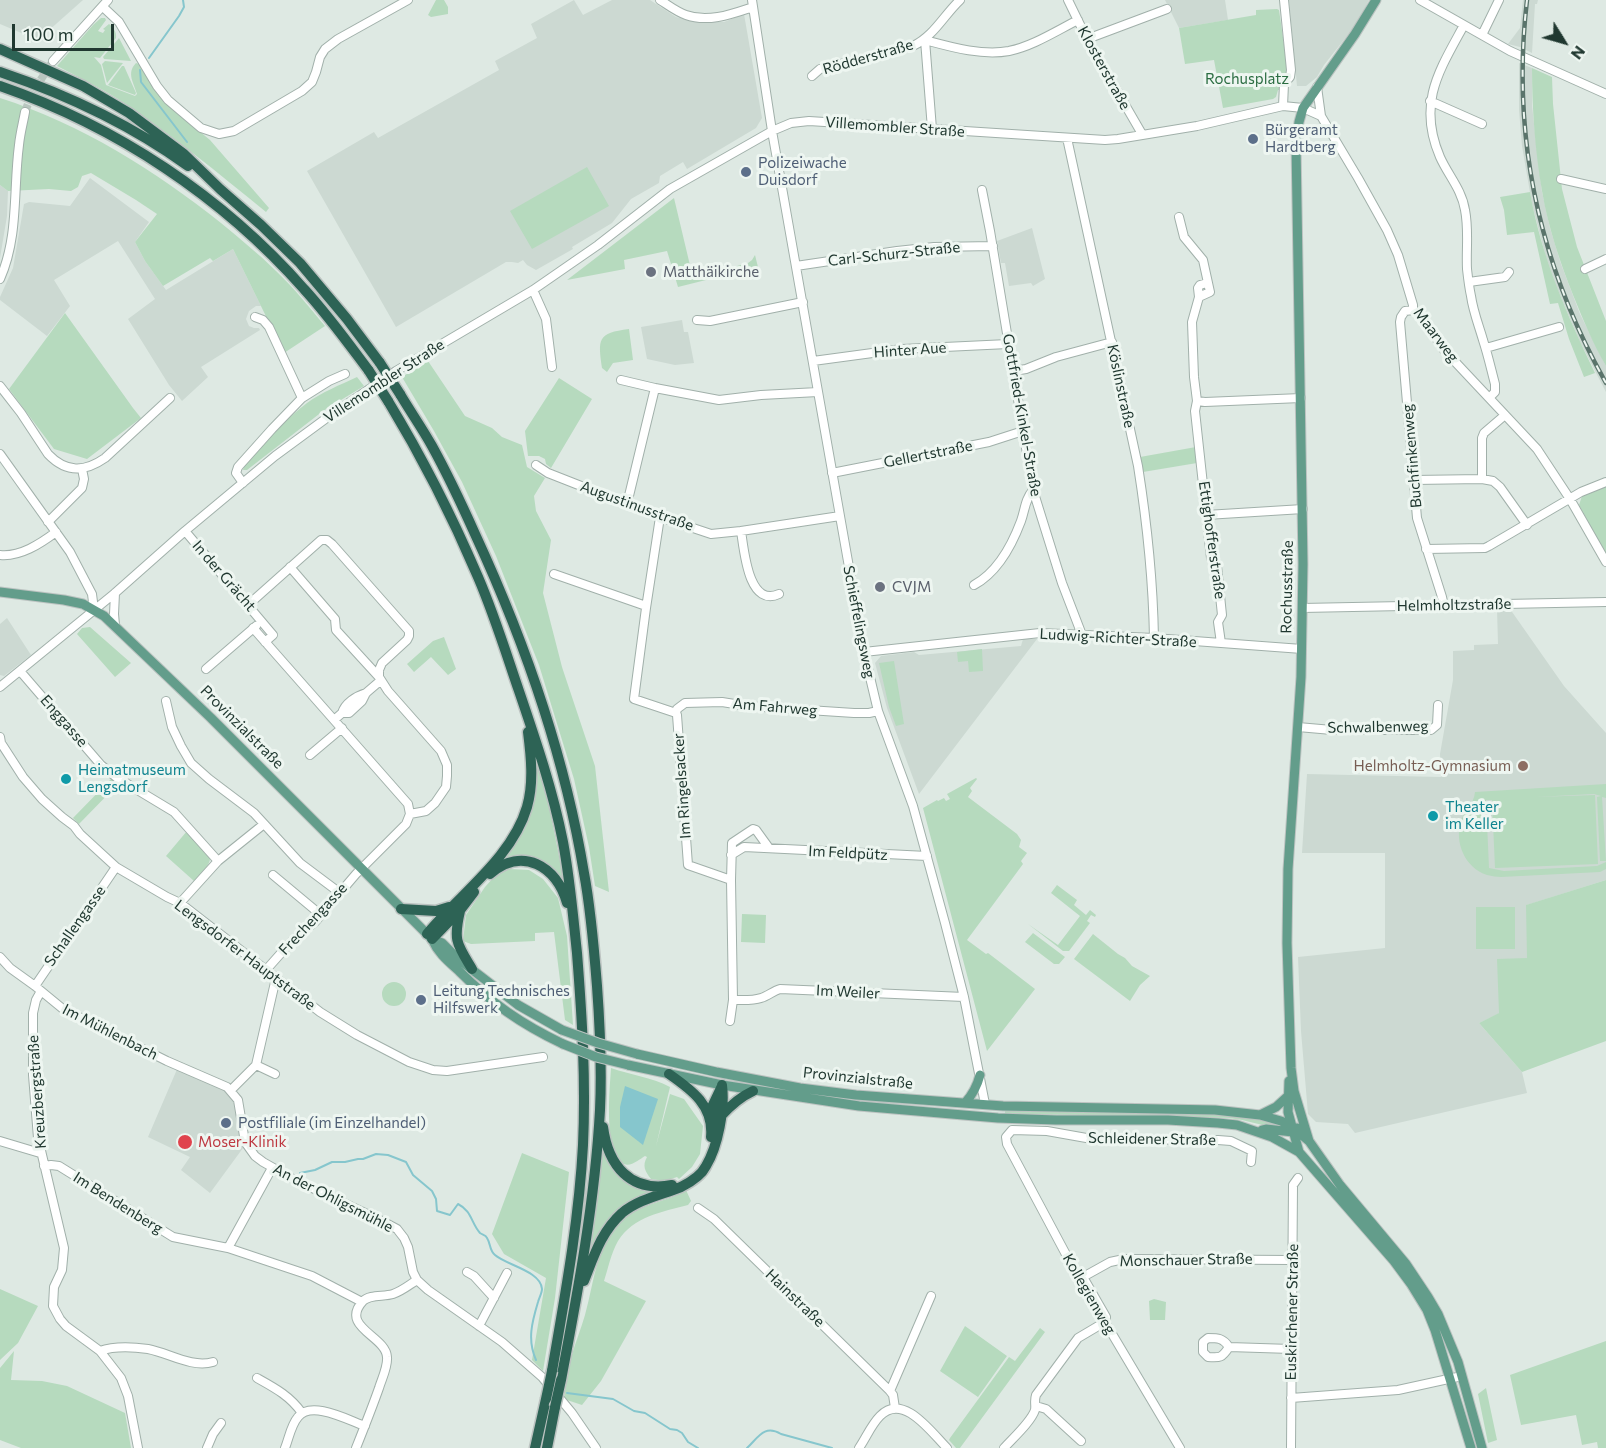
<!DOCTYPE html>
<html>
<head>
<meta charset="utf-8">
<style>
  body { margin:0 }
  #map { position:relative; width:1606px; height:1448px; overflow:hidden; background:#dee9e3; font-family:Commissioner,sans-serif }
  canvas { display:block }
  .north { position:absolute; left:1534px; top:12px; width:60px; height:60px; -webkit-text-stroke:4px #eef6f1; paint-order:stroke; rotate:127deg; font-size:16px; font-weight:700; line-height:24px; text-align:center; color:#203830 }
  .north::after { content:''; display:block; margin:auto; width:21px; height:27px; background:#203830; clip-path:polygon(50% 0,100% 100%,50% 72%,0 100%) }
  .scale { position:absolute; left:12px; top:24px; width:102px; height:27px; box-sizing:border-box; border:3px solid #203830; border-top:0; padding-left:8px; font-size:18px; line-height:21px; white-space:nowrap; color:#203830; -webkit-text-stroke:4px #eef6f1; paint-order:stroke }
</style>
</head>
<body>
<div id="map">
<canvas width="1606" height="1448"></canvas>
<div class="north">N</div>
<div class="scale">100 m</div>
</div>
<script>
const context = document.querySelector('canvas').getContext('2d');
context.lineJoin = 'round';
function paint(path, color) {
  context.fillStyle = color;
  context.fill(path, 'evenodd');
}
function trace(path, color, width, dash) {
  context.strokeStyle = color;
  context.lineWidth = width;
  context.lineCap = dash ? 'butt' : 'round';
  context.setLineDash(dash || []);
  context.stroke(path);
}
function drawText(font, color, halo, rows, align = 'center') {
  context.font = font + ' Commissioner,sans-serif';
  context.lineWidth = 6;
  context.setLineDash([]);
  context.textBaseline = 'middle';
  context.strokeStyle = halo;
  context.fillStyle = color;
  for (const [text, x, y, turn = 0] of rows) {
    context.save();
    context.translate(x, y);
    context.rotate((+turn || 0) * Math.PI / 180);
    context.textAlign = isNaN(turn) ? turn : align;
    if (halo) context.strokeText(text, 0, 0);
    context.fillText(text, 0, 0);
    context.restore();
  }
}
paint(new Path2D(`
  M0,0H83L38,40L0,24Z
  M574,0L583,15L612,0H650L676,17L695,22H724L744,14L762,118L756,128L687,169L683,162L660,176L659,183L631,199L612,223L572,247L573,249L536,270L527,265L523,260L518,263L512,262H506L396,327L307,171L374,132L378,138L499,70L495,61L537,38L531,24Z
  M1165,0H1225L1228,20L1179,28Z
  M1289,0H1369L1358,22L1324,65L1317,77L1306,86H1297Z
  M1523,0H1538L1537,4H1535L1532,53L1520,47L1508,44L1520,28Z
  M1519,63L1532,68V105L1536,142L1542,192L1550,228L1561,264L1580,314L1606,366V392L1580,342L1556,286L1545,254L1532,204L1522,146L1519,110Z
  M90,178L149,222L135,242L145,261L166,290L233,249L261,306H256L249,311L246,319L249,326L254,328H259L260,330L201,367L208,377L182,401L169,385L128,319L155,299L118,241L54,280L70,306L47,336L0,300V297L13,268L24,204L29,202L70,206Z
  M0,185L8,191L7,216L0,258Z
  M1032,228L1045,279L1033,286L1031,283L1009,286L1005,263H1001L997,241Z
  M682,320L684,332H688L694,363L675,365L647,359L641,327Z
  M1497,609H1510L1564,686L1606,733V880L1527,905V958L1500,1013L1479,1023L1522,1072L1527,1093L1355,1133L1348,1124L1316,1122L1308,1114L1301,1031L1298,957L1385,948V853H1302L1307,774L1441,777L1440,754L1453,680V651L1474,650V645L1498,644Z
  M7,618L31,655L4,676L0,675V624Z
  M1023,639H1037L919,794L887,708L875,663L881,656L914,652L919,655L1021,646Z
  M178,1067L227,1089L237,1105L243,1148L210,1193L181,1170L190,1157L148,1137Z`), '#ccd9d2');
paint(new Path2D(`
  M436,0H444L448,7V14L431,17L428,15Z
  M1277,9L1279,10L1288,72L1280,90H1278L1276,97L1273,99L1223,108L1214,60L1185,64L1179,28L1256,15V10Z
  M101,18H105L106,20L98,31L103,33L105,30L103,29L109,24C113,27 117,32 116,38L100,58L94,57L101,65L106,85L135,96L137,94C134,83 126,73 136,63L139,64L155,90L165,103L210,140L269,208L266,212C218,173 170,133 118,99C99,87 78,77 57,66L93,25Z
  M119,38L131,61L104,59L103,57Z
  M105,61L123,63L107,83L102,64Z
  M122,66H124L136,93L135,95L108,85Z
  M1532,68L1552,77L1553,104L1562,189L1577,247L1606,321V366C1593,344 1583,319 1573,295C1560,262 1548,227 1542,191C1535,150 1532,109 1532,68Z
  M0,98C81,124 156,171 221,223C240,239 259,254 276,271C294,288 309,307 325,326L284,353L233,249L213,261L210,258L163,286L145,261L135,242L157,214L136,200L91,173L82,176L78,187L71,191L49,189L8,191L0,185Z
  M587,167L609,206L532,249L510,211Z
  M1530,192C1541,256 1567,315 1595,373L1584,377L1569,339L1558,303L1550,304L1534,232L1507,235L1504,210L1500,197Z
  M674,198L693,278L748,263L752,260L755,255L758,267L678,287L667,251L624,260L625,269L567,280Z
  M65,313L133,408L141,418L87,459L54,449L9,389Z
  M629,329L633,360L613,363L607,372L602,368C598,339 597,333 629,329Z
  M428,361L465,416L492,428L502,437L522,445L527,467L545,478L534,496L536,511L551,540L543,593L562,667L595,766L609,892L595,886L589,847L574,779L539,665L496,556L462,482L434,431L402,377Z
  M357,377L364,386L323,411L247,470H243C245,461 254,454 260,448C274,432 290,416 307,403C322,392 340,385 357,377Z
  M559,378L592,399L551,468L546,464L545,459L539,456H528L525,431Z
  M1196,447L1197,463L1143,472L1140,457Z
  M1606,485V554L1579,505L1582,496Z
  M90,627L131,663L115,677L77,634L82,628Z
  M444,637L456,669L448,675L431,657L414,672L407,664L433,641Z
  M982,649L983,671L969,672L968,661L958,662L957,652Z
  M894,661L904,724L896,726L889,707L879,663Z
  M535,760L538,765L550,811L565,886L550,869L500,864L513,842Z
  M112,778L119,783L79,824L73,818Z
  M976,778L977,779L970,788L972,791L968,797L1017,834L1021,840L1019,847L1027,853L1021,861L1023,864L967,940L986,954L988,953L1035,989L987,1051L923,808L937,800L938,801L944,798L946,801L950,799L947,794Z
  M1606,784V798L1602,797L1606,861H1600L1597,797L1601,796L1594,794L1535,797L1595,795L1598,864L1495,868L1492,800H1486L1489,868L1504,871L1597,866L1606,862V869L1600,872L1501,877C1497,877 1492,876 1487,875C1465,868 1454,842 1461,821C1465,809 1474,804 1475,792Z
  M187,831L210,857C211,866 199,874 194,881L166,856Z
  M509,869L529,870L543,879L558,898L567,936L573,1025L565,1020L554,932L535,933V941L471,944L463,941L466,915L485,887L494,877Z
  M1606,880V1041L1522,1072L1479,1023L1499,1013L1497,959L1527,958L1526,905Z
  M1057,885L1077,900L1074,905L1086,915L1090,910L1096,915L1095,917L1091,915L1087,921L1090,923L1069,951H1063L1028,924L1058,945L1080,916L1051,893Z
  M1476,907H1515V949H1476Z
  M742,914L766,915L765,943L741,942Z
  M1033,933L1065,957L1059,964H1054L1025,942Z
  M1093,934L1118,954L1125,958L1132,966L1150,976L1140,985L1130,1001L1074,959Z
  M382 994a12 12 0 1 1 24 0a12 12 0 1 1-24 0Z
  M611,1068C631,1075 651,1077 670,1087L656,1146L670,1094L684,1099L703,1126L700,1154L692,1167L679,1179L677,1177L665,1181L651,1179C645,1171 642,1166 647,1157L645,1156C640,1159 631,1167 624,1164C603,1156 610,1087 611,1068Z
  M1005,1110L1216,1114L1270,1121L1277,1124L1279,1129L1242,1120L1229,1118L1164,1116L1005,1114Z
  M603,1143L611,1163L656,1189L645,1197L591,1249Z
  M522,1153L569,1172L555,1298L543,1371L532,1360L546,1278L504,1254L492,1234Z
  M686,1190L691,1201L688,1205C662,1212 634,1216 618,1241C611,1253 608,1269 604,1281L646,1301L601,1381L582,1405L564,1399C566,1385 567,1371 571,1358C575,1343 581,1329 585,1315C595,1280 596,1239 628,1216C647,1202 667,1202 686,1190Z
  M0,1289L38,1306L18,1343L0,1360Z
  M1154,1299L1166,1302L1165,1320H1150L1149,1301Z
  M965,1326L1007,1356L978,1397L940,1371Z
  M1040,1328L1045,1332L960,1448H956L949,1440L950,1438L1009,1357L1015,1361Z
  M1606,1341V1448H1598L1597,1442L1582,1445L1576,1415L1521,1425L1510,1375Z
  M14,1351L11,1380L42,1381L67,1386L125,1413L131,1448H21L0,1440V1368Z
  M1486,1388L1497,1440L1488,1443L1478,1394Z`), '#b6dabe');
paint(new Path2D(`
  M625,1086L658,1099L643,1145L620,1127V1107Z`), '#86c6cd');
trace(new Path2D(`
  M149,58L179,16L184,7L183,0
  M140,70L141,82L187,142
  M300,1173L315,1170L332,1162H345L358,1159H363L376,1154L388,1155L406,1162L413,1175L432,1191L436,1199L437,1211L450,1215L458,1204C472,1211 471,1223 480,1233C483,1235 486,1235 487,1238C491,1244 489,1250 495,1255C506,1265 541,1271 542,1289C542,1293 539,1298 538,1302C532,1322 527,1340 536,1360
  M567,1393L613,1399L634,1411L645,1413L670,1429L677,1430L682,1433L688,1442L698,1448
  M747,1448C758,1438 764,1424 781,1434L832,1448`), '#86c6cd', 2);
trace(new Path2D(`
  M25,112L32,93L53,61`), '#b8c6bf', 8, [8, 4]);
const minor = new Path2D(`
  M660,0C668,5 677,12 686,15C708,23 732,14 753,7
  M752,0L772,131L864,652L878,711L913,806L945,923L964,997L985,1104
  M1068,0L1087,39L1142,134
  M1420,0L1510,51L1606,94
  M103,7L119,22L157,86L168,100L201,128L219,134L234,131L302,91L312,82L316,72L320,57L325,49L338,39L408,0
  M1464,25C1439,71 1417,103 1440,157C1448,175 1462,190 1465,210C1469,230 1466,249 1467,269C1468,278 1469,287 1471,296C1473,311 1479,326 1483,340C1488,355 1491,369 1495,384V392L1489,398
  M1482,35L1499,0
  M1087,39L1167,9
  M925,40C951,47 982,56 1009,51C1033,46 1056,31 1078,20
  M925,40L932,129
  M53,61L108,0
  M812,76L820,69L913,46C934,36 944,15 960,0
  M1317,87L1321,116L1358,178L1387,230L1398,255L1413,305V310L1421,316L1444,350L1537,449L1570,499L1606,562
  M1430,101L1482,124
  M1283,106L1284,84L1290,77L1291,70L1284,0
  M1067,138L1138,466C1147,523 1153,580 1154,638
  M1561,179L1606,189
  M982,190L990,231L1033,490L1062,583L1082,635
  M1179,217L1184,237L1203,260L1210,292L1199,297L1192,322L1194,377L1197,401L1195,411L1211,558L1217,566L1222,615L1218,622L1221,643
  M796,266L897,251L934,247L993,246
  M1585,269L1606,259
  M0,279C19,236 13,190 19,145C20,134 23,123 25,112
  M1469,282L1505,277L1509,272
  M533,290L546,319L552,367
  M1199,297L1198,288L1200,285L1207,283
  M1413,310L1405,311L1401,317L1400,322L1417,518L1442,597L1444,606
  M255,317L263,320L269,327L302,398
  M697,320L710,321L803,302
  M1486,348L1559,327
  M813,361L902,349L1008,344
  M1014,371L1026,369L1056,357L1112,342
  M621,380L655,388L719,400L761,395L818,392
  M0,386L21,413L48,454C66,473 85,472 105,458L170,398
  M1197,401L1205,402L1301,398
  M0,454L70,552L92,594L94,610
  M536,465L548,473L660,517L711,534L741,531L840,516
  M832,473L989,442L1023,431
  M1482,479V438L1484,433L1505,415
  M1414,480L1482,479L1493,481L1500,487L1527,525
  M243,483L236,473L238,467L272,429L302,398L329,381L345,374
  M627,504L655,388
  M1206,515L1303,509
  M660,517L646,608L634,699L676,713L677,715L688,865L731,880L733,1000L730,1021
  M48,522L82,488L84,479L82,469
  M185,531L273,635L265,642
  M741,531C744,549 748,608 779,594
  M1426,549L1485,548L1489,546L1581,492L1606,482
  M0,555C20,557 40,544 56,532
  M290,567L335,619L336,630L379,677
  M554,574L646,606
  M974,585C998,572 1012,545 1021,521C1025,510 1025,499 1033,490
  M248,605L321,540H327L332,544L409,631V636L407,640L382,663L379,670V677L388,691L441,751L447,765V776L446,787L435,803L426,811L410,814
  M1302,608L1606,602
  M115,625L114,614L115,593
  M253,628L408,804L410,814L406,824L356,874L315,922L290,943L266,970
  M864,652L1040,633L1154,638L1302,649
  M206,669L256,626
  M20,671L101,765L116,777L174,812L218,861
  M0,687L115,593L185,531L275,456L328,417L396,371L533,290L598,245L670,189L772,131L791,123L809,121L1105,140L1118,139L1197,126L1283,106L1303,108L1321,116
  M166,701L172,727L181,746L191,763L209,779L254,813L300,863L340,893
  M342,713C345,703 356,696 366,693
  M676,713L677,709L685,703L722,702L747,706L854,713H869L878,711
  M334,720L342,713H349L362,701L366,693L380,681
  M1298,727L1332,730H1431L1437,725L1438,705
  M0,737L1,743L23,777L42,799L62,817L74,826L80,834L116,867L167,897L180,903L320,1012L357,1035L409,1062L433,1070L447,1071L543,1057
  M310,755L342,728
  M731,855L744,847L927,856
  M273,875L321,915
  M731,880L732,843L753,829L756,830L769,848
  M180,903L218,861L264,824
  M0,957L10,968L35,986L63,1009L167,1061L227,1087L238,1100L245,1142L255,1156L263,1162L293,1179L382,1221L397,1229L404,1238L408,1247L413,1272L417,1280L428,1290L502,1342L542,1377L572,1413L596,1448
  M35,986L116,867
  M41,991L36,1000L33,1013V1075L38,1138L64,1248L62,1270L54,1287L53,1306L60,1319L66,1326L100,1351L121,1378L128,1396L138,1448
  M733,1000C742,1000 752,1001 761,998C768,996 773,991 780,989L964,997
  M256,1065L275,1074
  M231,1090L256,1065L276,978
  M0,1141L40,1153
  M44,1166L51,1165L59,1166L173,1237L228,1248
  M272,1168L228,1248L312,1276L362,1302
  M698,1208L714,1219L890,1391L893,1395L895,1408
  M467,1272L474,1276L494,1298
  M1083,1277L1110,1262L1124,1259L1292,1260
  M479,1326L507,1273
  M1208,1338C1218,1338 1223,1338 1229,1347C1222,1358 1220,1358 1208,1357L1203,1352V1342Z
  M1229,1347L1291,1349
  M100,1351C114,1346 133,1347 148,1349C169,1353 191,1368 213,1362
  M257,1378C275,1388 290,1396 302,1413
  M890,1391L931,1296
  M1291,1398L1398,1390L1462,1376
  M1036,1406L1046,1409L1081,1441
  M207,1448L213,1434L221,1423
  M285,1448C289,1438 291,1425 298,1417C311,1400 348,1420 365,1426
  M356,1448C364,1428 372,1408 379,1388C382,1378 388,1367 387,1357C386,1336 339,1327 363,1301C370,1294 384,1297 393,1294C402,1291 409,1285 417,1280
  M859,1448C866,1438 871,1425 880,1416C903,1392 931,1432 947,1448
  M1004,1448C1013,1438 1031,1422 1035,1410C1036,1405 1034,1401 1036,1395L1078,1338L1105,1322
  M1180,1448L1105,1322L1106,1317L1083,1277L1077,1275L1007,1144L1006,1137L1012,1130L1047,1131L1092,1139L1218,1140L1231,1141L1252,1151L1251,1162
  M1291,1448L1293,1185L1298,1178`);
const major = new Path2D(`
  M0,592L64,600L83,604L104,616L211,718L432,939L442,943L457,958L518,1005L562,1030
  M432,939C438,953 448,961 459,971C491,1003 521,1024 563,1044
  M637,1054L716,1072L800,1088L856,1095L1003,1106L1215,1110L1260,1115L1281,1121L1291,1126L1309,1141L1340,1185L1406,1264L1428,1297L1438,1314L1458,1362L1482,1448
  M628,1065L722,1085L859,1106L998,1118L1056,1120H1168L1218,1123L1237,1125L1272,1137L1299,1152L1394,1261L1411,1284L1427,1310L1435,1330L1471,1448
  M1289,1081L1288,1112L1299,1152
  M965,1103C973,1094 977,1087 980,1075
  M1260,1115L1276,1107L1288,1096
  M1262,1130L1266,1129L1293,1132L1297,1128
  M1309,1141L1294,1091L1291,1068L1287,943L1288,869L1301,677L1303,564L1296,145L1299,122L1303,108L1355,34L1376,0`);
const highway = new Path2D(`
  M0,49L83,86L129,113L184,154L220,189L261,225L300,263L347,319L380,363
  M0,72C68,95 130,124 188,166
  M0,86C116,126 223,197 304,289C328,315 348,343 369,371
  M400,394C410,411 422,428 432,446C448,475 462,505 475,534C524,640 565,758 584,873C591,910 594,948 597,986C600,1027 602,1068 600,1110C595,1201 578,1291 561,1380
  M388,401C422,457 452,516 478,577C494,614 506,653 519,691C536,741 553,791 563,842C570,879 573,916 577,953C582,1017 586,1081 583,1145C579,1221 565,1296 552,1371
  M490,874C522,846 557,866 567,903
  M401,909L436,911L449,907
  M460,911C453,941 457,944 472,969
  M427,934C460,894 512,858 527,807C534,783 531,756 528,732
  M432,939L461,909L474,892
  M669,1074C692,1090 714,1106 711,1137
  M721,1116C731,1105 740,1097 753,1091
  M712,1119L713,1105L722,1086
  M603,1127C608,1165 630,1193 672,1185
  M584,1281C594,1256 601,1232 622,1213C639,1199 661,1195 681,1187C691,1182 701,1176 706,1166C718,1146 725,1109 722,1085
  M535,1448L546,1399
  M547,1448L555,1407`);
trace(minor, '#a1b0aa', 10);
trace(major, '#bcc3c1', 11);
trace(highway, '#bcc3c1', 13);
trace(minor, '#fff', 8);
trace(major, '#639d8b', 9);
trace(highway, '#2d6355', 10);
const rail = new Path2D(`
  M1527,0C1511,136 1539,264 1606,383`);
trace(rail, '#5a746b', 4.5);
trace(rail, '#eef6f1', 2, [7]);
const majorBridge = new Path2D(`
  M562,1030L598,1043L637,1054
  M563,1044L596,1057L628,1065`);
const highwayBridge = new Path2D(`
  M380,363L400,394
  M369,371L388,401
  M546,1399L552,1371
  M555,1407L561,1380`);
trace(majorBridge, '#bcc3c1', 11, []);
trace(highwayBridge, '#bcc3c1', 13, []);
trace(majorBridge, '#639d8b', 9);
trace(highwayBridge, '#2d6355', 10);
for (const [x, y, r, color] of [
  [1253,139,6,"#5c6f8a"],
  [746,172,6,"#5c6f8a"],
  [651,272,6,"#6b7280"],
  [880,587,6,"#6b7280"],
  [1523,766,6,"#8d6e63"],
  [66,779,6,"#0f9aa8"],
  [1433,816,6,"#0f9aa8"],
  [421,1000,6,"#5c6f8a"],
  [226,1123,6,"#5c6f8a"],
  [185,1142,8,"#e0444e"]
]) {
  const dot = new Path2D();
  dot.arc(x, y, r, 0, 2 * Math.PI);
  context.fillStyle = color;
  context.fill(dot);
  trace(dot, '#eef6f1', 2);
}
drawText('15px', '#203830', '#eef6f1', [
  ["Rödderstraße",868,57,-16],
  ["Klosterstraße",1104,68,61],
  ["Villemombler Straße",895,127,4],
  ["Carl-Schurz-Straße",894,254,-6],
  ["Maarweg",1436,335,53],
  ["Hinter Aue",910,350,-4],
  ["Villemombler Straße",384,381,-33],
  ["Köslinstraße",1121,386,78],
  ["Gottfried-Kinkel-Straße",1022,415,80],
  ["Gellertstraße",928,454,-11],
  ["Buchfinkenweg",1412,456,-95],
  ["Augustinusstraße",637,506,20],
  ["Ettighofferstraße",1212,540,82],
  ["In der Grächt",224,576,49],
  ["Rochusstraße",1287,587,-89],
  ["Helmholtzstraße",1454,605,-1],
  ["Schieffelingsweg",859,622,79],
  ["Ludwig-Richter-Straße",1118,638,3],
  ["Am Fahrweg",775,707,5],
  ["Enggasse",64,721,49],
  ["Provinzialstraße",242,727,45],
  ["Schwalbenweg",1378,727,-1],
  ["Im Ringelsacker",682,786,-94],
  ["Im Feldpütz",848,853,3],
  ["Frechengasse",313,919,-47],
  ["Schallengasse",75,926,-55],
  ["Lengsdorfer Hauptstraße",245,955,37],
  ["Im Weiler",848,992,3],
  ["Im Mühlenbach",110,1032,27],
  ["Provinzialstraße",858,1078,6],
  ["Kreuzbergstraße",37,1092,-94],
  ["Schleidener Straße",1152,1139,1],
  ["An der Ohligsmühle",333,1198,27],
  ["Im Bendenberg",118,1203,32],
  ["Monschauer Straße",1186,1260,-1],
  ["Kollegienweg",1089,1294,60],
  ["Hainstraße",795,1298,44],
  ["Euskirchener Straße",1292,1312,-89]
]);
drawText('15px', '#2b6d42', '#eef6f1', [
  ["Rochusplatz",1247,79]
]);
drawText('15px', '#4e5e75', '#eef6f1', [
  ["Bürgeramt",1265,130],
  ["Hardtberg",1265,147],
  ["Polizeiwache",758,163],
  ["Duisdorf",758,180],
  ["Leitung Technisches",433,991],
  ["Hilfswerk",433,1008],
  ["Postfiliale (im Einzelhandel)",238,1123]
], 'left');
drawText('15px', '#5b616d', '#eef6f1', [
  ["Matthäikirche",663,272],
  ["CVJM",892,587]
], 'left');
drawText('15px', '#785e54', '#eef6f1', [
  ["Helmholtz-Gymnasium",1511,766]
], 'right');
drawText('15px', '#0d838f', '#eef6f1', [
  ["Heimatmuseum",78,770],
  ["Lengsdorf",78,787],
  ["Theater",1445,807],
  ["im Keller",1445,824]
], 'left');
drawText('15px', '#be3a42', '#eef6f1', [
  ["Moser-Klinik",198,1142]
], 'left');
</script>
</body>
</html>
